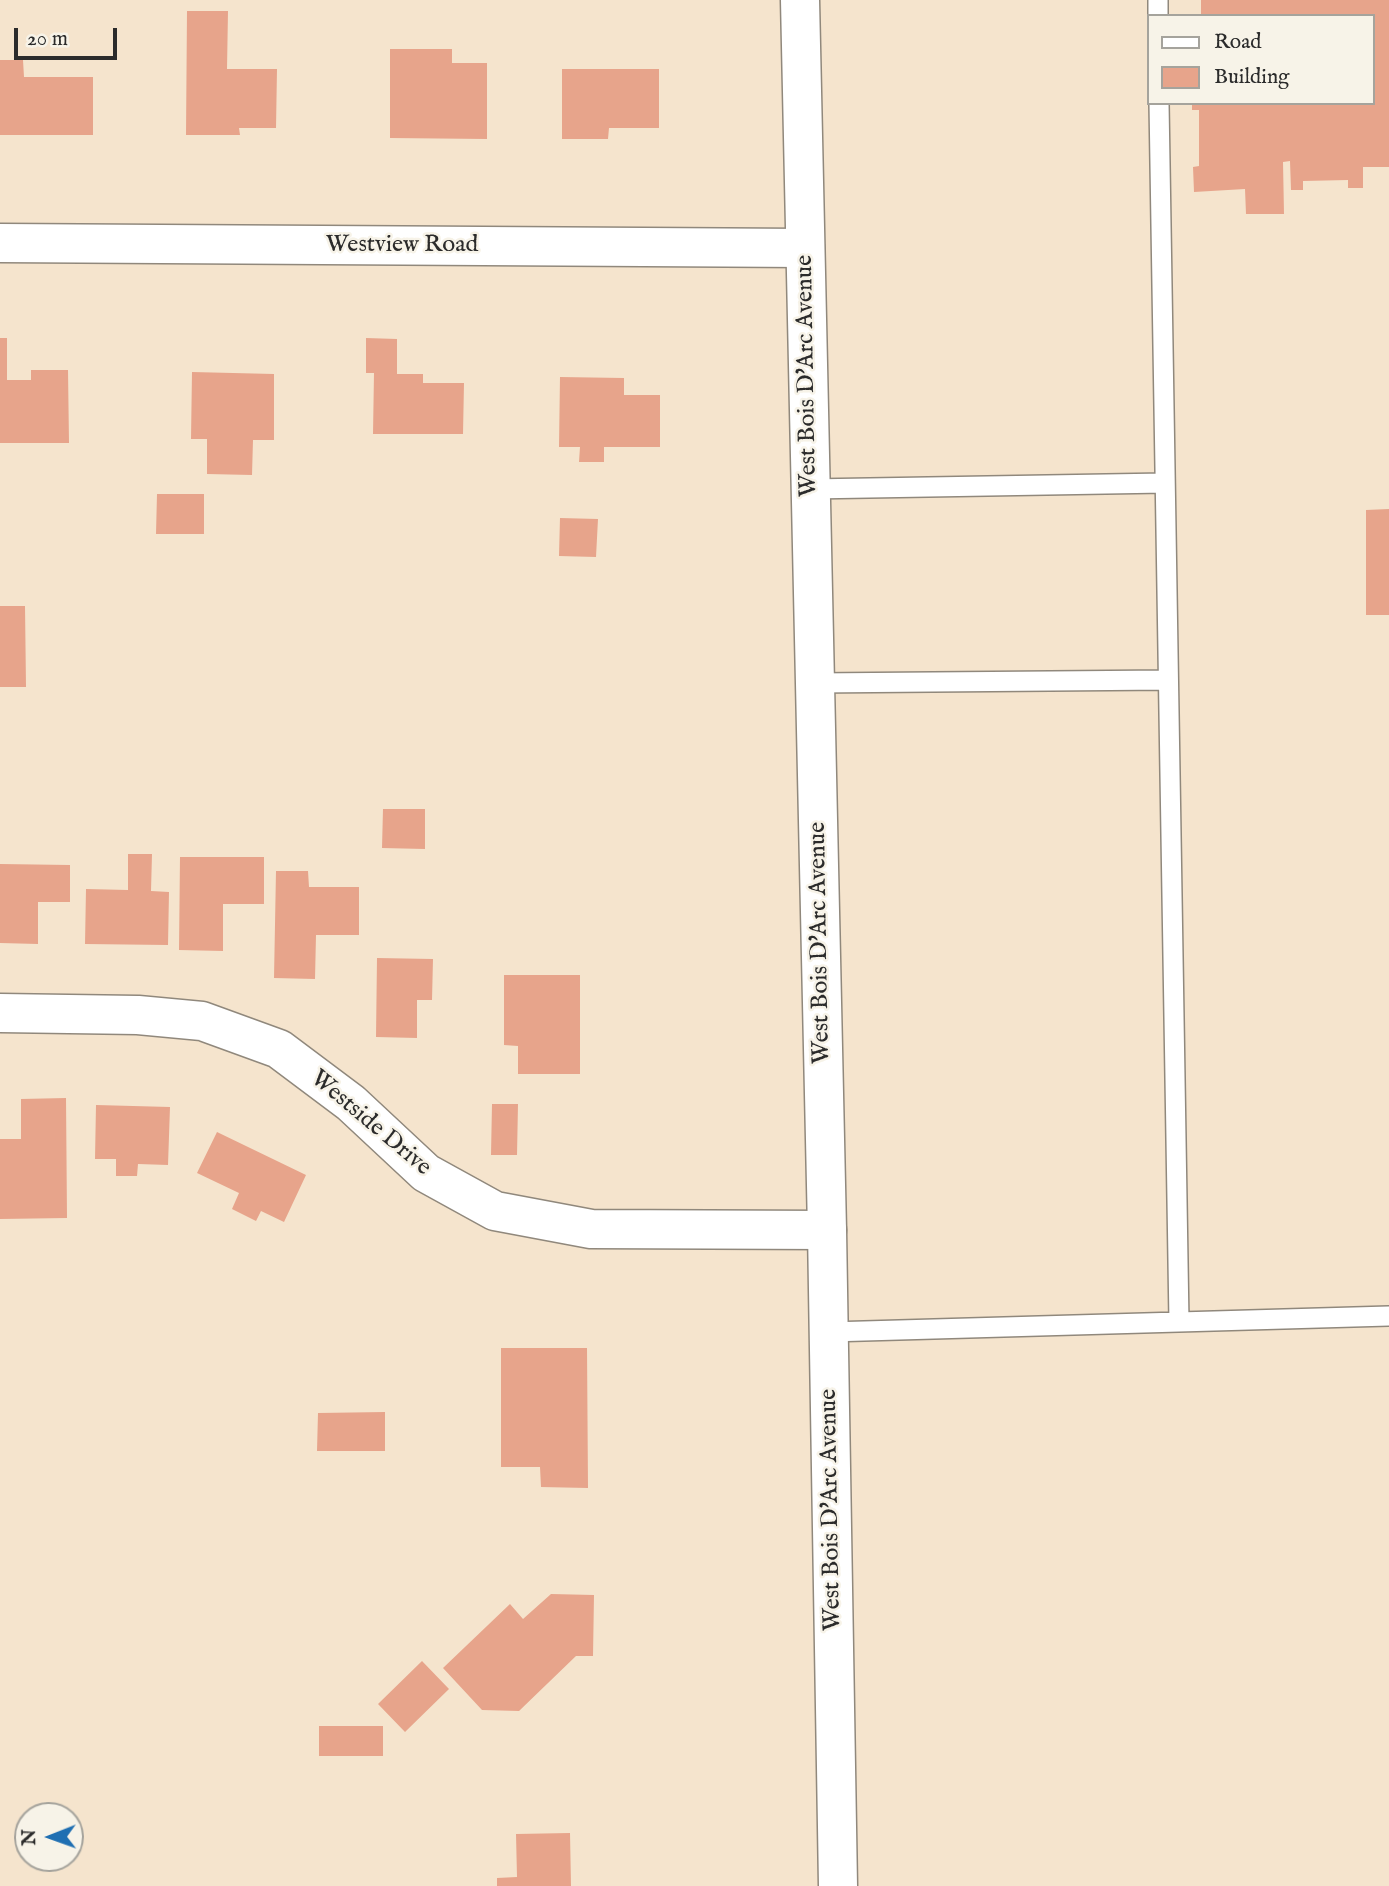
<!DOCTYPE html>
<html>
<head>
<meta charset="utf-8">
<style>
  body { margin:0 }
  #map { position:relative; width:1389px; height:1886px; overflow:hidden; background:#f5e4cd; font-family:"IM FELL English",serif }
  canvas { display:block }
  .legend { position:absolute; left:1147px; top:14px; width:228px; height:91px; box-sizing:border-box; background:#f7f3e8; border:2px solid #a5a39c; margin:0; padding:9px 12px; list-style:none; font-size:21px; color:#2b2b2b }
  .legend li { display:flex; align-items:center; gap:14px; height:35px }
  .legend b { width:35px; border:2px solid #a5a39c }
  .north { position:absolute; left:14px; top:1802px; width:70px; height:70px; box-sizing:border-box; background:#f7f3e8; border:2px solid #a5a39c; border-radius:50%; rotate:269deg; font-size:19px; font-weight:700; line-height:28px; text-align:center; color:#2b2b2b }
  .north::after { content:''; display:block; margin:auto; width:24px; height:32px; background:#1f6fb2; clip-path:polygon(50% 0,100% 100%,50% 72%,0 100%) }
  .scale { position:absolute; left:14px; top:28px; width:103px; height:32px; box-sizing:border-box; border:4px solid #2b2b2b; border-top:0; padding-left:9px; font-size:21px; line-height:24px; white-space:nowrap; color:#2b2b2b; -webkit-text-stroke:5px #f7f3e8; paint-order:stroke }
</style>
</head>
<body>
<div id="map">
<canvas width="1389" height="1886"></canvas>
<ul class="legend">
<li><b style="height:9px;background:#fff"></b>Road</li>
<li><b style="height:19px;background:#e7a48b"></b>Building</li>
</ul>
<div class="north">N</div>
<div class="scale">20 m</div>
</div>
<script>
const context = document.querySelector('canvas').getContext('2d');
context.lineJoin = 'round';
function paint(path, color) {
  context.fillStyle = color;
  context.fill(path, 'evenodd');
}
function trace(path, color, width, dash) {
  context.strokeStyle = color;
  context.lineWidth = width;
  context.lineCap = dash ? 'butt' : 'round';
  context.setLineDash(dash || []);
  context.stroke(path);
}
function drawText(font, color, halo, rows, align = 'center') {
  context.font = font + ' "IM FELL English",serif';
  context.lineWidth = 5;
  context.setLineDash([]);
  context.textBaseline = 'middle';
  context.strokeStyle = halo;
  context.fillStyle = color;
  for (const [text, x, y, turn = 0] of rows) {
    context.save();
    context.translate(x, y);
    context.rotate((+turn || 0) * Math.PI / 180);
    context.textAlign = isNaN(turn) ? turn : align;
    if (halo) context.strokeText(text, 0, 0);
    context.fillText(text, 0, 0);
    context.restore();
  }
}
paint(new Path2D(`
  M1201,0H1389V167H1363V188H1348V180L1303,181V190H1291L1290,161L1283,162L1284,214H1246L1245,189L1194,192L1193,167L1199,166V110H1192V103H1373V16H1201Z
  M187,11H228L227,69H277L276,128H239L240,135H186Z
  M390,49H452V63H487V139L390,138Z
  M0,60H23L24,77H93V135H0Z
  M562,69H659V128H609L608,139H562Z
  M0,338H7V380H31V370H68L69,443H0Z
  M366,338L397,339V374H423V383H464L463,434H373L374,373H366Z
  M192,372L274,374V440H253L252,475L207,474V439H191Z
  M560,377L624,378V395H660V447H604V462H579L580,447H559Z
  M157,494H204V534H156Z
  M1389,509V615H1366V510Z
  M560,518L598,519L596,557L559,556Z
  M0,606H25L26,687H0Z
  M383,809H425V849L382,848Z
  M128,854H152L151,891L169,892L168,945L85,944L86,889L128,890Z
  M180,857H264V904H223V951L179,950Z
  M0,864L70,865V902H38V944L0,943Z
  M276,871H308L309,887H359V935H316L315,979L274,978Z
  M377,958L433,959L432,1000H417V1038L376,1037Z
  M504,975H580V1074H518V1046L504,1045Z
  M66,1098L67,1218L0,1219V1139H21V1099Z
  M492,1104H518L517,1155H491Z
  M96,1105L170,1107L168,1165L138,1164L137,1176H116V1159H95Z
  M217,1132L306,1175L284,1222L261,1211L256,1221L232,1209L239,1193L197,1173Z
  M501,1348H587L588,1488L541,1487L540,1467H501Z
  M385,1412V1451H317L318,1413Z
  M551,1594L594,1595L593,1656H576L519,1711L482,1710L443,1668L510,1604L523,1619Z
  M422,1661L449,1689L405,1732L378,1704Z
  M319,1726H383V1756H319Z
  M570,1833L571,1886H497V1878L517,1877L516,1834Z`), '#e7a48b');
const service = new Path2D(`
  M1158,0V16
  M1159,103L1179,1322
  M810,489L1165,483
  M815,683L1168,680
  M829,1332L1389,1316`);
const minor = new Path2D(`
  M0,243L805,248
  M0,1013L138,1015L202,1021L279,1049L351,1103L426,1173L495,1211L591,1229L827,1230`);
const tertiary = new Path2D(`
  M800,0L827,1230L838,1886`);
trace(service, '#90887c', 22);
trace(minor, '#90887c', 41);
trace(tertiary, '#90887c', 41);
trace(service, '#fff', 19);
trace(minor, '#fff', 38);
trace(tertiary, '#fff', 38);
drawText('24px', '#2b2b2b', '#f7f3e8', [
  ["Westview Road",402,246],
  ["West Bois D'Arc Avenue",808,376,-91],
  ["West Bois D'Arc Avenue",821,943,-91],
  ["Westside Drive",370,1124,40],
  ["West Bois D'Arc Avenue",832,1510,-91]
]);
</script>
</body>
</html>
